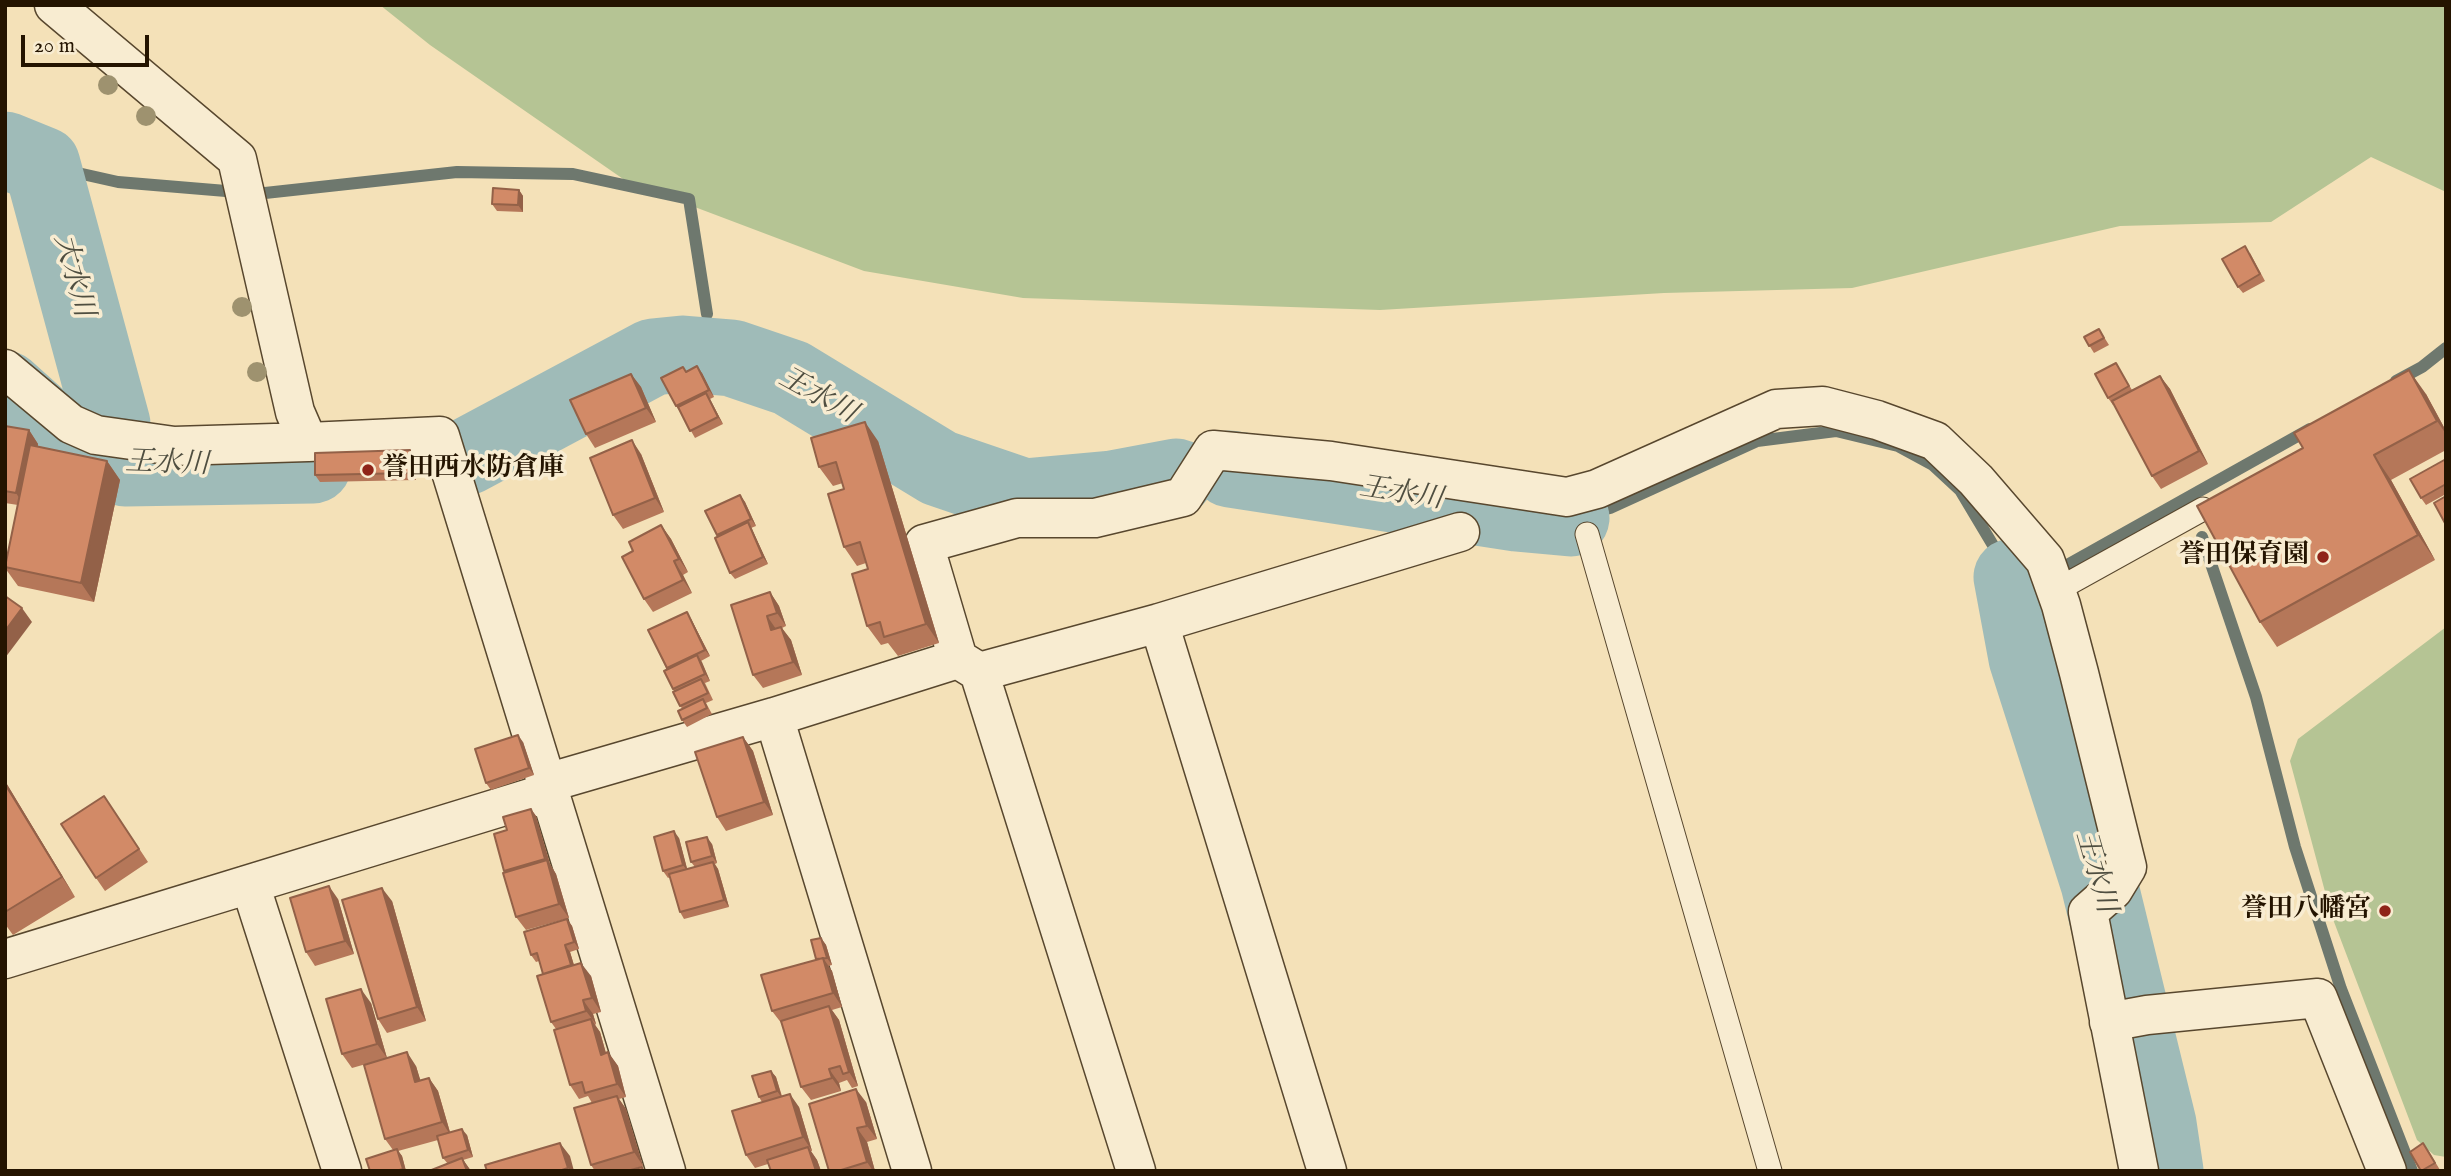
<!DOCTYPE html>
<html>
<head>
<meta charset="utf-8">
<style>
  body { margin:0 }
  #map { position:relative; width:2451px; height:1176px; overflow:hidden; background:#f4e1b8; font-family:"IM FELL English",serif }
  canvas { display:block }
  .frame { position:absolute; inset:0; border:7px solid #241400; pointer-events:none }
  .scale { position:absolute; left:21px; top:35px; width:128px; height:32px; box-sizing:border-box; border:4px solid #241400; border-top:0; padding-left:9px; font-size:21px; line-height:24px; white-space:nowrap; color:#241400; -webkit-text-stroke:5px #f8ecd1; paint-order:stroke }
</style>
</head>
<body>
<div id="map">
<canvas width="2451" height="1176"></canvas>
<div class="frame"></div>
<div class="scale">20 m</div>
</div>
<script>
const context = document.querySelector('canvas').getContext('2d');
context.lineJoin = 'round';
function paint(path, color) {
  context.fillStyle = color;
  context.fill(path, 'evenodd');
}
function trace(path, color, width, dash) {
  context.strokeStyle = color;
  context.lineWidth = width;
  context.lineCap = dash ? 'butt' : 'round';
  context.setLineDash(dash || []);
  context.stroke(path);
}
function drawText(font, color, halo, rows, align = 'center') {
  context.font = font + ' "IM FELL English","Noto Serif JP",serif';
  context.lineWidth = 7;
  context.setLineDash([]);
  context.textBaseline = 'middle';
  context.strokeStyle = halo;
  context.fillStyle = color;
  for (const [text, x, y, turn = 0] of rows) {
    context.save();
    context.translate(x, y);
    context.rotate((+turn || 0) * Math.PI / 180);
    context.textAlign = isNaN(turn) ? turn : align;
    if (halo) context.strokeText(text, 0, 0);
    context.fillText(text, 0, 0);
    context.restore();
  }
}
paint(new Path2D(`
  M380,5H2446V192L2371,157L2271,222L2120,226L1852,288L1664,293L1380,310L1023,298L864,271L626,181L430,45Z
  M2446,627V1157L2434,1155L2417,1140L2331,914L2290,761L2298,739Z`), '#b5c494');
trace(new Path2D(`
  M42,165L118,182L226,191
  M265,193L457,172L573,174L689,199L707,314
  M712,347L713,356
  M2396,381L2422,367L2446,348
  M1571,518L1610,508L1757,441L1836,431L1898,446L1933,465L1960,490L2012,577L2053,573L2310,429
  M2202,537L2256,697L2295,847L2341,989L2412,1171`), '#6e786e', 12);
trace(new Path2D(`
  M5,150L42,165L112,424
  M5,389L74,451L125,468L313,465
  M466,457L653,357L683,354L732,358L791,378L939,468L1024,497L1112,489L1176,477
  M1230,469L1516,513L1571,518
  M2012,577L2027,658L2099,883L2158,1124L2165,1171`), '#9fbbb8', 77);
const lane = new Path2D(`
  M1587,534L1770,1171
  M2055,591L2203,509`);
const street = new Path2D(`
  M54,5L237,159L295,412L308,442L440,436L666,1171
  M5,369L71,424L96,435L174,446L308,442
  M1159,623L1327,1171
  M958,659L924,544L1017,518H1095L1183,497L1213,450L1331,461L1567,497L1597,489L1776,409L1823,406L1877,420L1935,441L1976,480L2045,560L2061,605L2079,673L2127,867L2113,890L2088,912L2139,1171
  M979,672L1136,1171
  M774,717L912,1171
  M547,783L774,717L958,659L979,672L1159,623L1460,532
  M250,884L342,1171
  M5,959L550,792
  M2109,1022L2147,1015L2318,998L2387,1171`);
trace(lane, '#58472e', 25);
trace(street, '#58472e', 41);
trace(lane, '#f8ecd1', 23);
trace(street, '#f8ecd1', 38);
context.fillStyle = '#9e926f';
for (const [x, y] of [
  [108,85],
  [146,116],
  [242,307],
  [257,372]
]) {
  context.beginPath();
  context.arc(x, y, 10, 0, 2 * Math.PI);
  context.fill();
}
paint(new Path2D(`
  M519,190L523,196V212L497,211L492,204Z
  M2250,253L2265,281L2243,293L2238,287Z
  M2099,329L2109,345L2094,353L2084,337Z
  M2116,363L2132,390L2160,376L2170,389L2208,464L2161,489L2152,476L2114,404L2113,405L2108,398Z
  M702,373L714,397L710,399L723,424L695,438L681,413L676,406Z
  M631,374L641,387L656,422L595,448L586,434Z
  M2426,394L2446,431V450L2391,480L2435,560L2277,647L2260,622L2303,448Z
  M5,426L29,430L38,444V447L107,461L120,480L94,602L18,586L5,568L18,505L5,503Z
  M878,441L939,643L898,656L888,643L881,645L867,626L868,569L866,563L857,566L844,547V489L843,483L833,486L819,467Z
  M641,454L664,512L623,529L613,515Z
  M415,457L416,480L320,482L315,475Z
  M2446,459V494L2426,505L2421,498Z
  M740,495L745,502L756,526L751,528L768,564L735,579L730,573L717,535Z
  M661,525L671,539L688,572L683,575L692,593L653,612L644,599L633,551Z
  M770,592L779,606L786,626L782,628L791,640L802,675L763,688L753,675Z
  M691,619L710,656L701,661L710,681L705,683L713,700L706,703L712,714L687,727L682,720V709L673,689L667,670L648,630Z
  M743,737L753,751L773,815L726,831L717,817Z
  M523,742L534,775L491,790L486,783Z
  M5,781L75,897L13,935L5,924Z
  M113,809L148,862L105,891L96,878Z
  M531,809L536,816L550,864L556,874L569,918L526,930L516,917L504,871L507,830Z
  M679,838L687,869L695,867L691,862L712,844L717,863L715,864L718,869L729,907L684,919L680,912L670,877L668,878L663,871Z
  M338,899L354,954L315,966L306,952Z
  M392,901L426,1021L387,1033L378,1019Z
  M567,919L572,926L579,949L570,952L574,965L591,976L601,1012L593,1014L596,1024L595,1025L600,1032L606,1053L608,1052L618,1066L626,1097L619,1099L626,1109L643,1166L627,1171H595L591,1165L592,1103L588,1096L579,1099L570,1085L556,1029L551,1022L543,974L539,961L536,962L531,955Z
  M821,938L826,945L832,965L828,966L832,971L842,1007L832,1010L839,1020L858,1086L852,1088L847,1080L839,1083L841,1091L811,1100L801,1087L782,1024L772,1011L816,959Z
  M371,1003L387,1058L352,1068L342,1054Z
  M416,1066L420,1080L429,1078L438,1091L450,1132L467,1135L473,1157L463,1160L471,1171L448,1164L443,1158L438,1140L398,1151L402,1156L406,1171H370L393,1150L385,1139Z
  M771,1071L776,1077L782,1096L799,1107L812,1151H811L817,1160L821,1171H771L768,1164L755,1168L746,1155L762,1102L759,1097Z
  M866,1102L877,1139L867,1142L875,1171H829Z
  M2428,1150L2440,1170L2439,1171H2421Z`), '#b57759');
paint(new Path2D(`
  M519,190L523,196V212L518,205Z
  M697,366L702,373L714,397L709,390Z
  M2409,370L2426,394L2446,431V434L2437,421Z
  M631,374L641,387L656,422L646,408Z
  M2160,376L2170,389L2208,464L2199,451Z
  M706,393L710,400L723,424L718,417Z
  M865,422L878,441L939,643L926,624Z
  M29,430L38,444L25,507L16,493Z
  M632,440L641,454L664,512L655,498Z
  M410,450L415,457L416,480L411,473Z
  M2374,455L2391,480L2435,560L2418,535Z
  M107,461L120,480L94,602L81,583Z
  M740,495L745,502L756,526L751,519Z
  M748,522L752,529L768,564L763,557Z
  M661,525L671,539L688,572L679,559Z
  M674,561L683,575L692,593L683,580Z
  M770,592L779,606L786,626L777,613Z
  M22,608L32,622L5,658V631Z
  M687,612L691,619L710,656L705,650Z
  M767,616L776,629L771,630Z
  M781,627L791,640L802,675L793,662Z
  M697,655L702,662L710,681L705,674Z
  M518,735L523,742L534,775L529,768Z
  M743,737L753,751L773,815L764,802Z
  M5,781L75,897L62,877L5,784Z
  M531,809L536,816L550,864L556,874L569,918L559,904Z
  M674,831L679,838L688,872L683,865Z
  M707,837L712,844L717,863L712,856Z
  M713,862L718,869L729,907L724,900Z
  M329,886L338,899L354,954L345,941Z
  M382,888L392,901L426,1021L417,1007Z
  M567,919L572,926L579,949L574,942Z
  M821,938L826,945L832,965L827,958Z
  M565,945L570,952L576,972L571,965Z
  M823,958L832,971L842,1007L833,993Z
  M581,963L591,976L601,1012L592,998Z
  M361,989L371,1003L387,1058L377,1044Z
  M583,1000L593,1014L596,1024L586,1011Z
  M829,1006L839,1020L858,1086L849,1072Z
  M591,1019L600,1032L610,1068L601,1055Z
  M407,1052L416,1066L425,1095L415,1082Z
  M608,1052L618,1066L626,1097L617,1084Z
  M829,1069L839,1083L841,1091L832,1078Z
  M771,1071L776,1077L782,1098L777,1091Z
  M429,1078L438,1091L451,1136L442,1122Z
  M856,1089L866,1102L877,1139L867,1126Z
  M790,1094L799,1107L812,1151L803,1137Z
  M617,1096L626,1109L643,1166L634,1152Z
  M857,1128L867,1142L875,1171H873L867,1162Z
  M462,1129L467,1135L473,1157L468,1150Z
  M560,1143L570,1156L574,1171H570L568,1168Z
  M808,1147L817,1160L821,1171H816Z
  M397,1149L402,1156L406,1171H404L403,1169Z
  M462,1158L471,1171H467Z`), '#936148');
const building = new Path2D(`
  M493,188L519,190L518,205L492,204Z
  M2245,246L2260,274L2238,287L2222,259Z
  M2099,329L2104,338L2089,346L2084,337Z
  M2116,363L2129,386L2108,398L2095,374Z
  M697,366L709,390L676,406L661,378L683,367L686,372Z
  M2409,370L2437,421L2374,455L2418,535L2260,622L2197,506L2303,448L2294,433Z
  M631,374L646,408L586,434L570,400Z
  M2160,376L2199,451L2152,476L2112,401Z
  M706,393L718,417L690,431L678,407Z
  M865,422L926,624L884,637L880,622L867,626L852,574L868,569L860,542L844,547L828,494L844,489L836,462L819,467L811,438Z
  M5,426L29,430L16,493L5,491Z
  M632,440L655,498L613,515L590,458Z
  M30,445L107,461L81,583L5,567Z
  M410,450L411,473L315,475V453Z
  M2446,459V484L2421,498L2410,479Z
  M740,495L751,519L717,535L705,511Z
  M2446,496V525L2434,503Z
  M748,522L763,557L730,573L715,538Z
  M661,525L679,559L674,561L683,580L644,599L622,557L633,551L629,542Z
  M770,592L777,613L767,616L771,630L781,627L793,662L753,675L731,605Z
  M5,596L22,608L5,631Z
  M687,612L705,650L667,668L648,630Z
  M697,655L705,674L673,689L664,671Z
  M701,679L708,693L680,706L673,692Z
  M703,699L707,708L682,720L678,711Z
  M518,735L529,768L486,783L475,749Z
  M743,737L764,802L717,817L695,752Z
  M5,784L62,877L5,912Z
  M104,796L139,849L96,878L61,824Z
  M531,809L545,859L504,871L494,834L507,830L503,817Z
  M674,831L683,865L663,871L654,837Z
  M707,837L712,856L691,862L686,842Z
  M547,860L559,904L516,917L503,873Z
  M713,862L724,900L680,912L669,874Z
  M329,886L345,941L306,952L290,898Z
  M382,888L417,1007L378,1019L342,900Z
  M567,919L574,942L565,945L571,965L543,974L537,953L531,955L524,932Z
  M821,938L827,958L816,959L811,940Z
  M823,958L833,993L772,1011L761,975Z
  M581,963L592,998L583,1000L586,1011L551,1022L537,976Z
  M361,989L377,1044L342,1054L326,999Z
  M829,1006L849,1072L843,1074L840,1066L829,1069L832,1078L801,1087L781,1021Z
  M591,1019L601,1055L608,1052L617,1084L585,1093L582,1082L570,1085L554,1030Z
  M407,1052L415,1082L429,1078L442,1122L385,1139L364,1065Z
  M771,1071L777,1091L759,1097L752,1076Z
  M856,1089L867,1126L857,1128L867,1162L838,1171H829L809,1104Z
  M790,1094L803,1137L746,1155L732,1111Z
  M617,1096L634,1152L591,1165L574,1108Z
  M462,1129L468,1150L443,1158L437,1136Z
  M560,1143L568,1168L559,1171H487L485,1165Z
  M2423,1143L2435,1163L2421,1171L2410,1152Z
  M808,1147L816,1171H771L767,1160Z
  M397,1149L403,1169L396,1171H370L366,1159Z
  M462,1158L467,1171H429Z
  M642,1167L643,1171H627Z`);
paint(building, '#d28a67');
trace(building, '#936148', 2);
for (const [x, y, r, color] of [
  [368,470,7,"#8f2418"],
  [2323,557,7,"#8f2418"],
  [2385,911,7,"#8f2418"]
]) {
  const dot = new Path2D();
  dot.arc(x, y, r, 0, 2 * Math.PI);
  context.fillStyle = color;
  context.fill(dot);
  trace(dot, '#f8ecd1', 2.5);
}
drawText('bold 26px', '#241400', '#f8ecd1', [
  ["誉田西水防倉庫",382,470,"left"],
  ["誉田保育園",2309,557],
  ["誉田八幡宮",2371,911]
], 'right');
drawText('italic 28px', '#4f4e40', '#f8ecd1', [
  ["大水川",72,276,75],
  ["王水川",817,397,29],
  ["王水川",167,465,2],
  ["王水川",1401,495,9],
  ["王水川",2094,872,74]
]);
</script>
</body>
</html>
